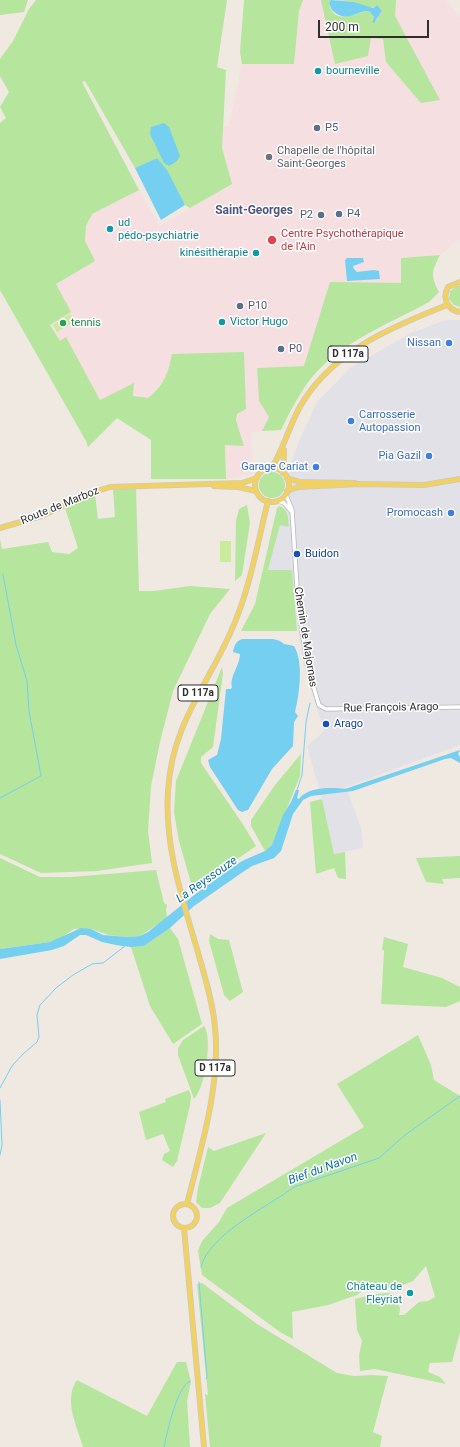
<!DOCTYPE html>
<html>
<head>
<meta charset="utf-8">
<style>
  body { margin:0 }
  #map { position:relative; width:460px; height:1447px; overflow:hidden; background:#efe9e1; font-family:Roboto,sans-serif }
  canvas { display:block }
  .scale { position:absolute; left:318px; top:20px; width:111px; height:18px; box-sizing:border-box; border:2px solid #2e2e2e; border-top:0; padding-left:5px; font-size:12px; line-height:14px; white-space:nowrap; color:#2e2e2e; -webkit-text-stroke:3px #fff; paint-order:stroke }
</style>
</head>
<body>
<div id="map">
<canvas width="460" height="1447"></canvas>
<div class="scale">200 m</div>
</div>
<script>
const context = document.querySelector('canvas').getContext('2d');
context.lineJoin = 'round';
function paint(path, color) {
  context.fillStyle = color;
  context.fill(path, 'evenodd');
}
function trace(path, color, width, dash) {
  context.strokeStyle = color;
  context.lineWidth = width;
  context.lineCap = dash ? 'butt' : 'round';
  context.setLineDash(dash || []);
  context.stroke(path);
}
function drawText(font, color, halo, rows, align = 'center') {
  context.font = font + ' Roboto,sans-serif';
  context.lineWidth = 3;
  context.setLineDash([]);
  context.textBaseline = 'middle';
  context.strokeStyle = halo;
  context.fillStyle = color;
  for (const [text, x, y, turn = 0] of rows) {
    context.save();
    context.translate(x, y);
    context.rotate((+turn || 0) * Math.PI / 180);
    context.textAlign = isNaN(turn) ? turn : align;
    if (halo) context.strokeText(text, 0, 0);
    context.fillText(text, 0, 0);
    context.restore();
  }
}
paint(new Path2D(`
  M446,320H460V745L346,787L361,828L363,848L334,854L322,799L307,746L324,731L304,668L296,617L292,570H268L280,525L289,526L288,514L285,509L290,467L298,443L317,402L350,368L411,333Z`), '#e3e1e8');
paint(new Path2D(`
  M303,0H446L460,18V239L440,255L401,258V283L305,366L257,368L259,401L269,417L262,431L251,432L252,474L226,479L225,444L244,446L236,420L237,414L241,411L173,354L170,370L156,391L148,398L133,397L134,383L100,400L66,338L60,341L50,325L71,312L56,284L85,241L86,226L92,214L139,190L160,226L231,184L222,148V127L229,126L242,64H294L299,11Z`), '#f5dfe0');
paint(new Path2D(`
  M0,0H28L24,12L0,15Z
  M36,0H227L217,67L226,70L222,148L232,184L190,208L185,205L157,158L135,168L85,81L82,82L139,190L92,214L86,226L85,241L95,261L56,284L71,312L50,325L60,341L66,337L100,400L134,383L133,396L148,398C163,387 169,372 172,354L244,352L246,409L237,414L236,420L244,446L225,445L226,479H151V440L117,418L88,447L86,441L0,290V123L6,118L0,107L9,92L0,76V59L13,41L29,9Z
  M244,0H303L299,11L294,64H242L240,52Z
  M321,0H333L329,3C334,28 356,11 369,11L374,17L372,21H376L382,11L377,5L371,8L354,2L337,0H396L395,16L440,100L421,103L386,62L383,39L371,38L368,56L335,64Z
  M440,255C432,271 430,275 439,292L429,302C383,327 329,346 301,393C293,405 287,418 281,430L262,431L269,417L259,401L257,368L304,366L330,282L401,283V258Z
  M457,286H460V307L454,305L449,299L450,291Z
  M259 485a13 13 0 1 1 26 0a13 13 0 1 1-26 0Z
  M136,488L139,591H154L190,586L230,589L210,614L173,691L160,742L151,786L148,831L152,863L97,871L41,873L0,854V539L2,549L48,542L52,552L69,554L78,548L65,508L95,494L98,519L115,517L113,489Z
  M247,505L250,523L242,575L235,581L236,521L239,509Z
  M280,506C289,511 288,517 289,527L280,525L268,570H292L297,631H241L255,604L277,508Z
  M222,667L223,673L213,747L201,757V763L242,823L256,846L193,890L179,841L174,812L176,781Z
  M301,754L300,776L272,845L265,851L251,826V820L275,785Z
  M322,799L334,854L345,852L346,879L338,878L334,868L316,874L310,802Z
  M460,856V878L442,879L444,884L426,882L416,858Z
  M0,858L40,877H71L156,870L164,903L167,905L166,910L167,918L140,936L128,937L109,935L91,929H74L59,939L50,942L0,949Z
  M170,928L178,939L202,1024L173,1044L150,1006L131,947L144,946Z
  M210,934L218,939L229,940L243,992L230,1001L224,995L209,941Z
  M384,937L408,944L403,967L442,978L460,987V1001L446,1007L381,1004L384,951L382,949Z
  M204,1026C213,1038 205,1088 194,1099L178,1055V1048L183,1040Z
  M418,1035L431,1065L434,1080L460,1096V1332L452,1362L430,1363L428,1372L440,1377L446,1384L375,1369L360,1371L359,1355L362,1341L357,1330L355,1299L375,1294L392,1293L400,1308L399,1315H404L419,1302L428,1301L435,1297L426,1266L413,1281L396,1288L379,1287L362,1291L357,1295L328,1305L292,1312L293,1339L280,1332L202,1275L198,1251L202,1241L219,1222L227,1208L364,1127L337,1084Z
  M189,1090L191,1096L190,1105L177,1161L173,1167L162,1160L164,1154L170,1151L163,1134L146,1140L139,1112L166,1102L165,1099Z
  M266,1133L220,1203L210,1208H202L196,1202L198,1188L208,1147L214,1151Z
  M202,1283L257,1324L337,1373L354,1376L372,1375L388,1376L373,1432L382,1436L380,1447H210L205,1394L208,1395L197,1284Z
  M177,1362H186L191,1382L187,1401L190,1447H83C77,1426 63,1400 77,1380L147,1416Z`), '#b6e59e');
paint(new Path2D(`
  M70,314L74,322L57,332L53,325Z
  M220,541H231V562H220Z`), '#c9ec9a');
paint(new Path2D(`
  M331,0L354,2L373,8L377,5L382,11L374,23L372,22L374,17L369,11C354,11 347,24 332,10L329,3Z
  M164,123L169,127L180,156L177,161L169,166L164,163L150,134L151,127Z
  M157,158L167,170L185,205L161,220L135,168Z
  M347,258H363L364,262L353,266L354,269L357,272L374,270L379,271L380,279L347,281L345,260Z
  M242,639H273L280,641L284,644L294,646C304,662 299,696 295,712L298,716L294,722L293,746L272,769L248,810L242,812L238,810L210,767L208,760L217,755L221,739L226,689H231L232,687C229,678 240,665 240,654L233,652C234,646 236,641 242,639Z
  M460,750L458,754L460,757V763L451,758L445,759L353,791L311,796L303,800L293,814L281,851L274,858L252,866L240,874L194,906L170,928L144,946L131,947L116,945L102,942L86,935H80L64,946L52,950L0,959V949L50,942L81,928L91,929L103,935L128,937L140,936L148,932L198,892L242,861L265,851L272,845L283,815L291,802L296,790H299L297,798L299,799C307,787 331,787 345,789Z`), '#75cff0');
trace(new Path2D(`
  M297,790L302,775L306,722L310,703
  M0,798L41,776L29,711L27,681L16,645L3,574
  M0,1088L12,1066L23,1054L37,1042L39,1037L37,1015L40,1005L56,988L73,975L92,964L103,963L125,946
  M0,1100L2,1145L0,1155
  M201,1267C209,1234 269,1206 294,1187L379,1158L405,1135L460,1096
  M199,1282L207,1377L206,1379
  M164,1447C167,1433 177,1386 190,1381`), '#75cff0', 1);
const minor = new Path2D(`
  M286,495L292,510L297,588L302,632L309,672L319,705L326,709L460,707
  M278,501L284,503L291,511`);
const major = new Path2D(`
  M460,282L448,287C442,298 447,310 460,312
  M255 485a17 17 0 1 1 34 0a17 17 0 1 1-34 0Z
  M271,469C285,447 290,421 304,400C337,349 394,326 447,305
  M283,473L284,450
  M287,478L300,482L355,483
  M214,486L238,487L256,491
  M287,491L298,487L360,484L424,485L460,479
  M0,528L41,516L94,492L110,487L242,483L257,478
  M173 1216a12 12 0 1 1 24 0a12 12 0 1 1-24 0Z
  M187,1204C201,1148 221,1084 215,1027C213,1005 207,984 201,963C185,906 164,850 168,791C172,721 211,682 235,622C251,583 258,541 268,501
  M184,1228L204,1447`);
trace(minor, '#b4b7c1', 5);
trace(major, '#c9c9c9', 6);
trace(minor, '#fff', 3.5);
trace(major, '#f2d163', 4.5);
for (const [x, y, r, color] of [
  [318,71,4,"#0f9aa8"],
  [317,128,4,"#5c6f8a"],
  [269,157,4,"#6b7280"],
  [339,214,4,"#5c6f8a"],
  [321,215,4,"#5c6f8a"],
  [110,229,4,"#0f9aa8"],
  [272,240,5,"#e0444e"],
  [256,253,4,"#0f9aa8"],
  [240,306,4,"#5c6f8a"],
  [222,322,4,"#0f9aa8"],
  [63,323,4,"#2e9e5b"],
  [449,343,4,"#3f7fe0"],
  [281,349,4,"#5c6f8a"],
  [351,421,4,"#3f7fe0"],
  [429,456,4,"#3f7fe0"],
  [316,467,4,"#3f7fe0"],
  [451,513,4,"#3f7fe0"],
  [297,554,4,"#1a4fb4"],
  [326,724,4,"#1a4fb4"],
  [410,1293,4,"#0f9aa8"]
]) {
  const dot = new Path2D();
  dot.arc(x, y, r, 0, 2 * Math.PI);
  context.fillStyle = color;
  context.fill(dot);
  trace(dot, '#fff', 1.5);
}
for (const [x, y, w] of [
  [348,354,40],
  [198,693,40],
  [215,1068,40]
]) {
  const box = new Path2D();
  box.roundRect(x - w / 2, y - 8, w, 16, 3);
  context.fillStyle = '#fff';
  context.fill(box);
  trace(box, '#2e2e2e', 1);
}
drawText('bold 10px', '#2e2e2e', null, [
  ["D 117a",348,354],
  ["D 117a",198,693],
  ["D 117a",215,1068]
]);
drawText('11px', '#0d838f', '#fff', [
  ["bourneville",326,71],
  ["ud",118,223],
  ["pédo-psychiatrie",118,236],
  ["kinésithérapie",248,253,"right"],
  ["Victor Hugo",230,322],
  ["Château de",402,1287,"right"],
  ["Fleyriat",402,1300,"right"]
], 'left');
drawText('11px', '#4e5e75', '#fff', [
  ["P5",325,128],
  ["P4",347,214],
  ["P2",313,215,"right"],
  ["P10",248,306],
  ["P0",289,349]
], 'left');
drawText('11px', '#5b616d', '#fff', [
  ["Chapelle de l'hôpital",277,151],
  ["Saint-Georges",277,164]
], 'left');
drawText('11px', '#be3a42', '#fff', [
  ["Centre Psychothérapique",281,234],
  ["de l'Ain",281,247]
], 'left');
drawText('11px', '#27864d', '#fff', [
  ["tennis",71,323]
], 'left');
drawText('11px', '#366cbe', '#fff', [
  ["Nissan",441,343],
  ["Carrosserie",359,415,"left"],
  ["Autopassion",359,428,"left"],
  ["Pia Gazil",421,456],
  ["Garage Cariat",308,467],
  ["Promocash",443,513]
], 'right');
drawText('11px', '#2e2e2e', '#fff', [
  ["Route de Marboz",60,506,-22],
  ["Chemin de Majornas",305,637,81],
  ["Rue François Arago",391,708,-1]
]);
drawText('11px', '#164399', '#fff', [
  ["Buidon",305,554],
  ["Arago",334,724]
], 'left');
drawText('bold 12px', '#4d5680', '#fff', [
  ["Saint-Georges",254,211]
]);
drawText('italic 12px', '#0d6fa3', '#fff', [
  ["La Reyssouze",207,880,-35],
  ["Bief du Navon",323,1169,-20]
]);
</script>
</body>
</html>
